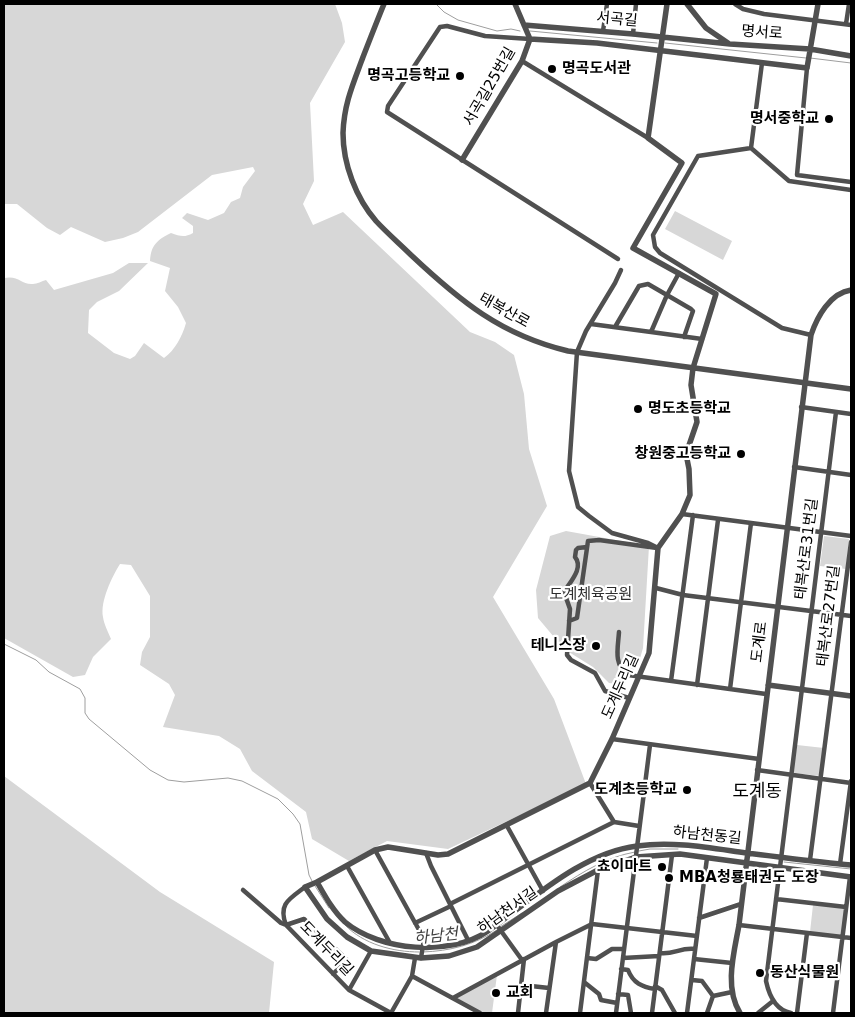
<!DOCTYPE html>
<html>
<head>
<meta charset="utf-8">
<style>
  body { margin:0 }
  #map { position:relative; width:855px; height:1017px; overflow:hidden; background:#fff; font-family:"DejaVu Sans",sans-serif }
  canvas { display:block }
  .frame { position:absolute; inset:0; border:5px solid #000; pointer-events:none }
</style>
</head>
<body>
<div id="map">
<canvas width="855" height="1017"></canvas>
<div class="frame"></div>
</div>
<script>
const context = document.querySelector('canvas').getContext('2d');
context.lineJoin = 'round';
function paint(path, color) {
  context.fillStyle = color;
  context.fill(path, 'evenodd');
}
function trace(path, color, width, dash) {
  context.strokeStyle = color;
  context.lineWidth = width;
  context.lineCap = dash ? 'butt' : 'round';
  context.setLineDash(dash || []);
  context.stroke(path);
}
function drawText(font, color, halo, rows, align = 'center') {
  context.font = font + ' "DejaVu Sans","Noto Sans KR",sans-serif';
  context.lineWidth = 4.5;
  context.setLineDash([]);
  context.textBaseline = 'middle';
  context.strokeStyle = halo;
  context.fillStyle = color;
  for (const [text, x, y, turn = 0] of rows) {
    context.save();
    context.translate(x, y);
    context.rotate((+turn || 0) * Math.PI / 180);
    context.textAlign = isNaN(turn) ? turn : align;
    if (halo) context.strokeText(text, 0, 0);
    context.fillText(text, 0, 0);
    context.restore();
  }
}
paint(new Path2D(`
  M4,4H335L342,23L345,42L310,103L314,181L303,204L313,225L343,212L470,332L495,342L514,355L524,394L529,449L547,506L493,597L554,699L586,784L448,849L387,841L349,861L312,839L306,812L252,771L240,749L219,736L163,727L175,695L169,684L140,665L142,652L150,637V596L131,565L120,564C112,577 100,601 103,617C104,624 108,632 111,639L93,657L85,675L73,677L4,638V278C19,275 21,285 33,284C37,284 42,281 46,280L54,290L113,273L129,263H148L119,291L97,302L89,310L88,333L114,353L130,359L135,356L144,343L164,358C175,350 182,337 186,323L178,307L165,291L170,268L150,261C151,245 157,240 171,233C180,236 184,238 193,233V226L182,218L187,213L208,220L224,213L231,202L240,198L243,187L255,171L253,167L212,175L138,232L123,238L105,242L71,227L60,235L47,228L17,204H4Z
  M675,211L732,241L723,260L665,229Z
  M566,531L649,546L643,648L639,662L624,685L609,683L593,667L564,649L538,618L536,590L550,536Z
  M824,536L849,539L846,569L820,566Z
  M797,745L824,748L821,776L793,773Z
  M4,776L160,892L274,962L269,1013H4Z
  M813,905L845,908L841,936L810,932Z
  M497,975L492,1013H481L454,998Z`), '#d7d7d7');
trace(new Path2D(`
  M436,4L444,12L458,20L497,31L511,29L520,31
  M530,31L657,43
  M665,43L806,58
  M810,58L851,63
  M4,644L36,660L49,672L80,689L85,698V713L89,719L150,770L168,780L184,782L228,778L242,781L278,799L293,814L300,824L309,875L313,883
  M639,851L650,849H678
  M784,862L851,869
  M315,886L329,908
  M560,887C584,871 607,857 635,852
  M345,925C363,944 393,952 419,952
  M500,927L522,913
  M423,952C450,951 474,945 497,930`), '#9e9e9e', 1);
trace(new Path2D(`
  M735,4L743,9L764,14L851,25
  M846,24L849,4
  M603,31L607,4
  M633,34L636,4
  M530,39L485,36L447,26L440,27L388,106L387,112L618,259
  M522,61L648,138
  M762,63L751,148L789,181L851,190
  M807,68L797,175L851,182
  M751,148L698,156L653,235L655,247L660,253L782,328L811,335
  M621,270L615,283L586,331L577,352L569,471L578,507L589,516L612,533L648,543L658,548
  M679,273L667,295L651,332L702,339
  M591,324L651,332
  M615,327L639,286L648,284L691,309L693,311L684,337
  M801,407L851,414
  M794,467L851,475
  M682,514L851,536
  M587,547L578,548L576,550L575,557C584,568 570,582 564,592L570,609L567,655L571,660L595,673L605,691L629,698
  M656,588L683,595L851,616
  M569,621L577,618L588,541L599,540L657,548
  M619,632C618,648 613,664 628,675L766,694
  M671,681L693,515
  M697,685L718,520
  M730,689L751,523
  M618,695L624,672
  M612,739L759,759
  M757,770L851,783
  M590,783L614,822
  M507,826L543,891
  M375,850L424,939L421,958
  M426,853L431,866L468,940
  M810,860L851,542
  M840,864L851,781
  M347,866L390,943
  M305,887C289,899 278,904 286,925L349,990L391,1013
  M243,890L281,923L286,925L304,919L347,960L333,974
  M776,899L846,907
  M450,904L614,822L639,826
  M699,918L741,904
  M415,923L451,906
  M496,924L522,960
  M739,925L851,938
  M660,953C673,955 681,947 695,949
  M415,958L412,976L480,1013
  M587,958L596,959L612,949H624
  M623,958L659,956
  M694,959L732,963
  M621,969L628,970C633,983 642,987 655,989
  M692,980L702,981L713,996L707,1013
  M584,982L599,994L601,1000L617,1003
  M522,985L549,988
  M655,986L662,990L675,1013
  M349,990L371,951
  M618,994L628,995L631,1013
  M713,996L732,992
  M453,998L556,942L592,924L697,936
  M391,1013L412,976
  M518,1013L524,959
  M546,1013L556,942
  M580,1013L598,870
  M616,1013L650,745
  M652,1013L672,855
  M687,1013L707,858
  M758,1013L773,1001
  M791,1013C775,1010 769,995 766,981L836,412
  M797,1013L807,933
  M833,1013L850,877`), '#505050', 4.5);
trace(new Path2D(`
  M384,4C377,21 370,39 363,57C353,84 344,104 343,133C343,164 356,198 376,221C387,233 400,244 411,255C460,301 501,335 568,351L851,389
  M667,4L648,138L682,163L633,248L716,294L693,368L691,385L697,422L686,454L689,469L690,495L682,514L658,548L649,653L612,739L590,783L448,854L438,855L388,847L375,850L317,882L305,887L327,919L347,937L371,951L421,958L449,956L477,947L558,891L598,870L636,857L680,854L851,877
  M687,4L706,28L728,43
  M524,25L633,34L730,44L810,49L851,56
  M530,39L597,43L807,68L818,4
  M462,160L522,61L530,39L515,4
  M768,685L851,696
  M317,882C325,896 333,911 345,922C380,951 450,957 488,931C532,900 581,853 637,846C674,841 710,848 746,853C781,857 816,862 851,865
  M740,1013C724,987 734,953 739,925L811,335C817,317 830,293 851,290`), '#505050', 5.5);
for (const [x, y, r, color] of [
  [552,69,5,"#000"],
  [460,76,5,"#000"],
  [829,119,5,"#000"],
  [638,409,5,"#000"],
  [741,454,5,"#000"],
  [596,646,5,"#000"],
  [687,790,5,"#000"],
  [662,867,5,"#000"],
  [669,878,5,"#000"],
  [760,973,5,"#000"],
  [496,993,5,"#000"]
]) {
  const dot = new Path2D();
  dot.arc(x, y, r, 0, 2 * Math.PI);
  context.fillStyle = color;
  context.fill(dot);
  trace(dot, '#fff', 2);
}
drawText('15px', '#000', '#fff', [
  ["서곡길",617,20,5],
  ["명서로",762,33,4],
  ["서곡길25번길",490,87,-60],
  ["태복산로",504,311,29],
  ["태복산로31번길",807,549,-83],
  ["태복산로27번길",829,616,-83],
  ["도계로",760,642,-83],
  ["도계두리길",621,687,-66],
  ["하남천동길",707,836,6],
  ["하남천서길",508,911,-35],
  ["도계두리길",326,949,46]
]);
drawText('bold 15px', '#000', '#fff', [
  ["명곡도서관",562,69,"left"],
  ["명곡고등학교",450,76],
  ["명서중학교",819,119],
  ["명도초등학교",648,409,"left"],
  ["창원중고등학교",731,454],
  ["테니스장",586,646],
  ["도계초등학교",677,790],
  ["쵸이마트",652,867],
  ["MBA청룡태권도 도장",679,878,"left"],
  ["동산식물원",770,973,"left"],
  ["교회",506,993,"left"]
], 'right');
drawText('15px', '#2e2e2e', '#fff', [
  ["도계체육공원",591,595]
]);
drawText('italic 16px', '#3f3f3f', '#fff', [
  ["하남천",436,937,-6]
]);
drawText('18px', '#000', '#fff', [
  ["도계동",757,792]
]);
</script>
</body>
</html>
